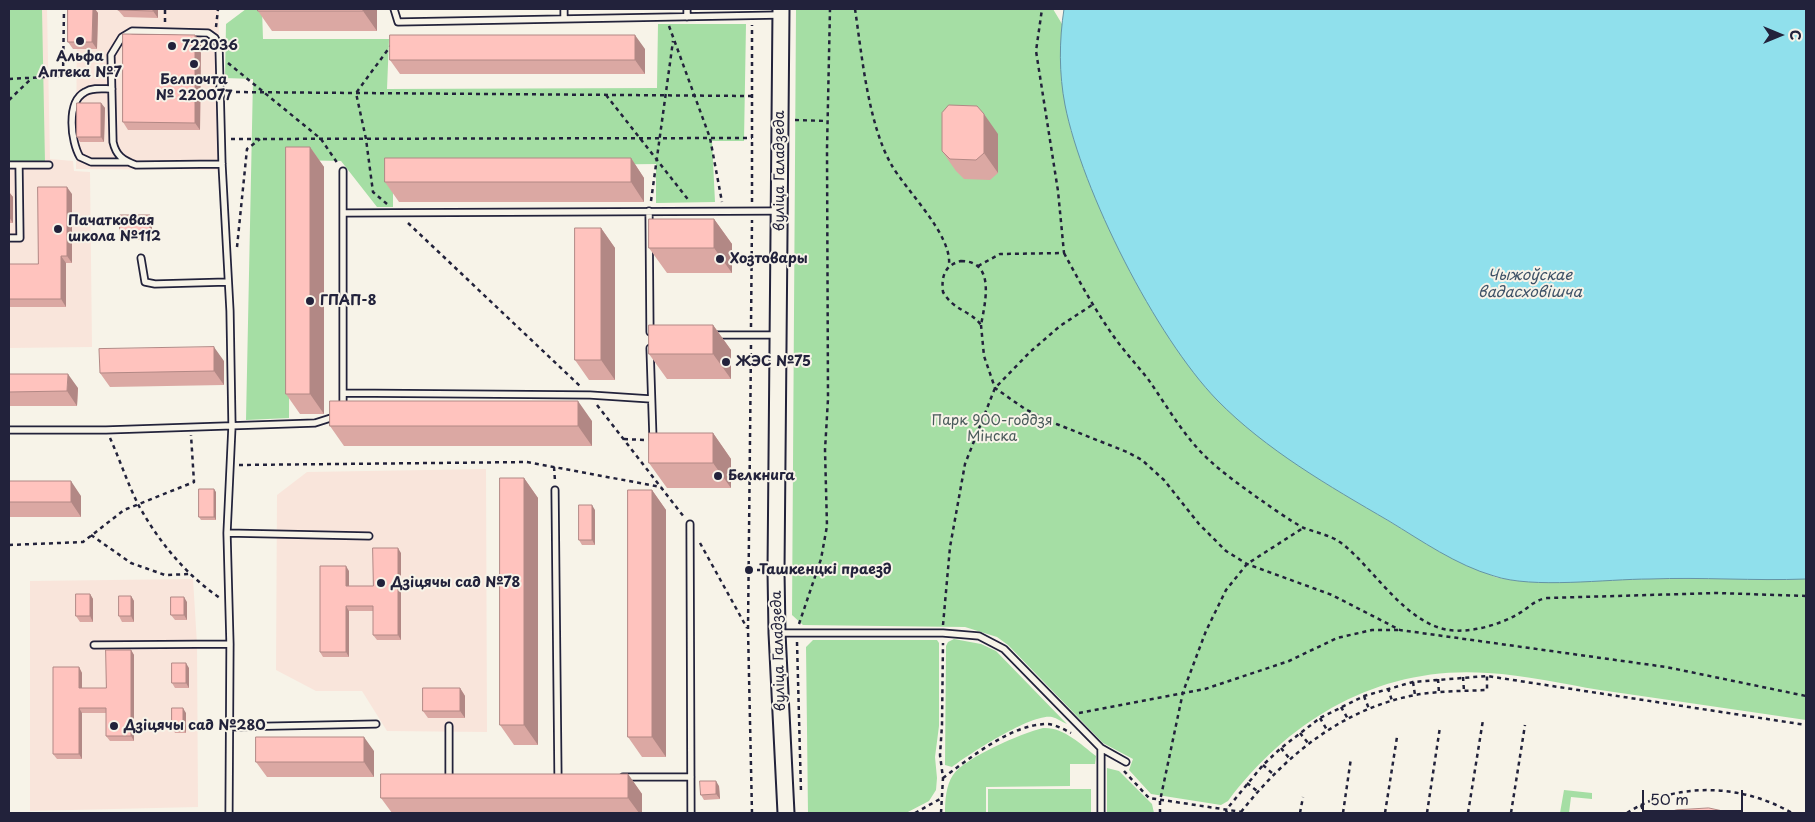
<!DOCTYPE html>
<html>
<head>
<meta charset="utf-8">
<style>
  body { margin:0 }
  #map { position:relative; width:1815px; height:822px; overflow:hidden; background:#f7f3e8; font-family:"Playpen Sans",sans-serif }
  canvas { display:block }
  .frame { position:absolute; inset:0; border:10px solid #22223b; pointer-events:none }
  .north { position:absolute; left:1755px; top:10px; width:50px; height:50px; -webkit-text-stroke:4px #f7f3e8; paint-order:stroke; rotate:90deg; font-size:14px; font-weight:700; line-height:20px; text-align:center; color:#22223b }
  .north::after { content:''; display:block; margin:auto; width:18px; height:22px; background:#22223b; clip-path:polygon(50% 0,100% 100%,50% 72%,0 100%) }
  .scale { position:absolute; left:1642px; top:790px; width:101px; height:22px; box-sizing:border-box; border:2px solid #22223b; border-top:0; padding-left:6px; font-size:15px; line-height:18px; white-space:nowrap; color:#22223b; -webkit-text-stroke:4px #f7f3e8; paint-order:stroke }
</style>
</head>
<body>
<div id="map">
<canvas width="1815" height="822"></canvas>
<div class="frame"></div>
<div class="north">С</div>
<div class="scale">50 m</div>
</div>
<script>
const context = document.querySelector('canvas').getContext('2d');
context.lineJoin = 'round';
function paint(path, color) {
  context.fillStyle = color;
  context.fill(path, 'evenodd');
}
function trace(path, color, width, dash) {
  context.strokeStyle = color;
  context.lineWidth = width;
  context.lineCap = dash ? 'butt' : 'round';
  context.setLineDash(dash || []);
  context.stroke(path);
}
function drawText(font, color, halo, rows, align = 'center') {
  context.font = font + ' "Playpen Sans",sans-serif';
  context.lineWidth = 4;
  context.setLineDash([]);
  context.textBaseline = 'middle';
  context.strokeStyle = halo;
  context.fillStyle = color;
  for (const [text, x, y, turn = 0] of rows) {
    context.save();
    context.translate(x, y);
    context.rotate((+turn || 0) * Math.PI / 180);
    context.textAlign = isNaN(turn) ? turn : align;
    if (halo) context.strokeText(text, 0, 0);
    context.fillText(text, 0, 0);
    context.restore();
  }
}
paint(new Path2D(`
  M9,9H47L50,159L73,161L74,171L90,172L92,347L9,348Z
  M77,9H219L218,170L76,169Z
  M486,469L487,732L387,731L362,691H316L276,670L277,495L307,472Z
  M193,579L197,644L198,807L30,811V581Z`), '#f9e5db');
paint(new Path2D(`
  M9,9H42L45,163H9Z
  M246,9H262L263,39H389L387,89L657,88L658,24H746L744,141H712L715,202L656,203V164L393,167V207H377L341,161L290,160L289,418L246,420L253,79L225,78L226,24Z
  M796,9H1053L1062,24L1061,77L1071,131L1100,208L1119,247L1217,400L1251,430L1325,483L1369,509L1435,549L1495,577L1518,581L1653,578L1806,579V720C1738,710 1669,700 1600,690C1563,684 1525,675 1488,673C1381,665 1290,718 1228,801L1221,805L1151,794L1129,770L1133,759L1103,743L1008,645L997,637L965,627L803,625L792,615Z
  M954,639L981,644L996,651L1067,724C1062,722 1057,718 1052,717C1032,713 969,754 952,767L945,765L946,646L948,642Z
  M813,640H937L939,643V726L935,757L937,778L936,790L929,801L906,813H808L806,647Z
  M1043,728C1064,727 1080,744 1096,756L1095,764H1070V786L986,787V813H945C945,801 946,785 953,775C964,758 1022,733 1043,728Z
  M1107,768L1119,771L1152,804L1154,813H1107Z
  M988,789H1091V813H988Z
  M1564,790L1592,793V799L1571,797L1569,813H1560Z`), '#a5dea4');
const water = new Path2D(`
  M1064,9H1806V579C1754,581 1702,577 1650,579C1606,579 1533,589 1494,576C1456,565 1422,541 1389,521C1329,486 1266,450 1217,400C1156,337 1082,191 1065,105C1059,74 1059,41 1064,9Z`);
paint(water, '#90e0ec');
trace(water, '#6494a5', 1);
const service = new Path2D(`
  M394,9L398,22L779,15
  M687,9V17
  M564,19V9
  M112,89C103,89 93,87 85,92C66,102 71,142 80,157L91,162H127
  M222,164L136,165C122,160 116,155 113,142L111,55L122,37L132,31L208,33L215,38L219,46L222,164L230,311L232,426L227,533L230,644L229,813
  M9,165H49
  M649,211L650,332
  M343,213L778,211
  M9,238H20L19,165
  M141,258L145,282L155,284L227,282
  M713,335H776
  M650,348L653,439
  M344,393L590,395L651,399
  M343,406V171
  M9,430H106L315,423L337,416
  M555,490L558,777
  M690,524L691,813
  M227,533L369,536
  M779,633H943L979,636L1004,649L1101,748L1126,762
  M94,645L230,644
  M449,726V777
  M228,727L376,724
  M623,777H691
  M1101,813V748`);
const tertiary = new Path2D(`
  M781,9L776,571L777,633L786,813`);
trace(service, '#22223b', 9);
trace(tertiary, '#22223b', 19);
trace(new Path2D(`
  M855,9C862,56 868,123 891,164C906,191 952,234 949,265
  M165,22V9
  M669,26L710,138L722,202
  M216,27L218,9
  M63,59H103
  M228,63L321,139L338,164
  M9,79L63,76L64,9
  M228,92L752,96
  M606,95L690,202
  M9,100L31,79
  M795,120L827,121
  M231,139L752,138
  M651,201L673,41
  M752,202V25
  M387,204L373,192L366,139L356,93L392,44
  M408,223L580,386
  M237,247L247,149L260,139
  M1064,253C1079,281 1094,308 1112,334C1123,350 1136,364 1148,379C1167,406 1184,437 1209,460C1222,472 1237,483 1251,493C1262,501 1293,523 1304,528C1320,534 1332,535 1345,546C1376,572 1407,624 1449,630C1471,633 1499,625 1518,614C1529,608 1534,600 1547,598L1717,593L1806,596
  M961,261C996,261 985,303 981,325C970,310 954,311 943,292C941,276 945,265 961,261Z
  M978,266L1000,254L1064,253L1058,191L1036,51L1042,9
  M981,325L984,356L995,388L1025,409L1049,421L1127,452L1142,460L1164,480L1199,524L1226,551L1247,564L1332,595L1400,630L1666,667L1806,696
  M751,327L752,220
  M751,345L748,629L752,813
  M597,405L684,517
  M110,438C120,460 128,485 139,506C159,542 186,575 220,598
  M624,439L645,440
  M239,465L527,462L661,487
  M554,467L555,481
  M91,535L131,563L165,575L191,574
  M700,543L747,628
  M9,545L83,542L124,510L194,482L191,435
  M749,570H762
  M799,624L821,559L827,526L825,450L828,399L827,149L830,9
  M943,625L950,547L965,464L995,388L1030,352L1060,326L1092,305
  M797,642L801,792
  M1463,677L1464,691
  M1438,679L1439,693
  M1413,682L1415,695
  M1388,688L1392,701
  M1364,696L1369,709
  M1341,707L1348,719
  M1079,713L1205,689L1289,661L1337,638L1372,630H1398
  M1320,718L1327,730
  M1300,733L1308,743
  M1281,748L1289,758
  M1263,765L1273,774
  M1124,771L1149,798L1242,812
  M943,778C970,758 1010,725 1046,724C1055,724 1063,729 1071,733
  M1247,783L1257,791
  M1641,805L1644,813
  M1241,812C1286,755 1342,709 1415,695C1438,691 1463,691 1487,690V676
  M915,813L940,799
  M941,813L943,778L940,755L942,725L943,643
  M1160,813V801L1183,692L1206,631L1226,590L1247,564L1303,528
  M1227,813L1226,810L1263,765L1281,748L1320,718L1364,696L1413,682L1487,676L1806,725
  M1300,813L1303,797
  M1343,813L1351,758
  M1385,813L1397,737
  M1427,813L1440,727
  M1468,813L1483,720
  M1511,813L1525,725
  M1627,813C1676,781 1742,784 1792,813`), '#22223b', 2.5, [4, 4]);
trace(service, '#f7f3e8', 5.5);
trace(tertiary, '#f7f3e8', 15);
paint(new Path2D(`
  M68,9H95L98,13L97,49H73L68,42Z
  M158,9V18L124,17L118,10Z
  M377,9V31H272L258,11Z
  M195,35L201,42L200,130H128L123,122Z
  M645,49V74H400L390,60Z
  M101,103L105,108L104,142H80L77,137Z
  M998,134V173L990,180L964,179L956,171L942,151Z
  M310,147L324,167V414H300L286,394Z
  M631,158L644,178V202H399L385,182Z
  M9,192L13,197V223H9Z
  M72,194V263H66V307H9V264H38Z
  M150,215L152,217V240H122L120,238Z
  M714,219L732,244V273H667L649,248Z
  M601,228L615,248V380H589L575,360Z
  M713,325L731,350V379H667L649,354Z
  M224,361V385L110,387L100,373Z
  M9,374L78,388L77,406H9Z
  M592,421V446H344L330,426Z
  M713,433L731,459V488H667L649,463Z
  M524,478L538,498V745H514L500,725Z
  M9,481L81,496V517H9Z
  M652,490L666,510V757H642L628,737Z
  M216,492V520H201L199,517Z
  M595,510V545H582L579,540Z
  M401,553V640H377L373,635V611H349V657H323L320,652L349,571V586H373Z
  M90,594L93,599V622H80L76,616Z
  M131,596L134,601V622H122L119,616Z
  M187,602V620H175L171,615Z
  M131,650L134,655V741H110L106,736V713H82V759H57L53,754L79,667L82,673V688H106Z
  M189,668V688H175L172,683Z
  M460,688L465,696V718H428L423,711Z
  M186,713V733H175L172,727Z
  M374,751V777H267L256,762Z
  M628,774L642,794V813H392L381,798Z
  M719,786L720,799L704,800L701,795Z`), '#dba8a3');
paint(new Path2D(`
  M93,9H95L98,13L97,49L92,42Z
  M153,9H158V18L153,11Z
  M363,9H377V31L363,11Z
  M195,35L201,42L200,130L195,123Z
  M635,35L645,49V74L635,60Z
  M101,103L105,108L104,142L101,137Z
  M984,114L998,134V173L984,153Z
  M310,147L324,167V414L310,394Z
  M631,158L644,178V202L631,182Z
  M67,187L72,194V263L67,256Z
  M9,192L13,197V223L9,217Z
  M150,215L152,217V240L150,238Z
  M714,219L732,244V273L714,248Z
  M601,228L615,248V380L601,360Z
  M61,256L66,263V307L61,299Z
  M713,325L731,350V379L713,354Z
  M214,347L224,361V385L214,371Z
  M68,374L78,388L77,406L67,391Z
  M578,401L592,421V446L578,426Z
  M713,433L731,459V488L713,463Z
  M524,478L538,498V745L524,725Z
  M71,481L81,496V517L71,502Z
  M214,489L216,492V520L214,517Z
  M652,490L666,510V757L652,737Z
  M592,505L595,510V545L592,540Z
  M398,548L401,553V640L398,635Z
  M346,566L349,571V591L346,586Z
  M90,594L93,599V622L90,616Z
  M131,596L134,601V622L131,616Z
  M184,597L187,602V620L184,615Z
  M346,606L349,611V657L346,652Z
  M131,650L134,655V741L131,736Z
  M186,663L189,668V688L186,683Z
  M79,667L82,673V693L79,688Z
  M460,688L465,696V718L460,711Z
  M79,708L82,713V759L79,754Z
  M183,708L186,713V733L183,727Z
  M364,737L374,751V777L364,762Z
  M628,774L642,794V813H639L628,798Z
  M716,781L719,786L720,799L716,794Z`), '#b28885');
const building = new Path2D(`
  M68,9H93L92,42H68Z
  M118,9H153V11L118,10Z
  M258,9H363V11H258Z
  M123,34L195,35V123L123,122Z
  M390,35H635V60H390Z
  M77,103H101V137H77Z
  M949,105L977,106L984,114V153L976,160L950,159L942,151V113Z
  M286,147H310V394H286Z
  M385,158H631V182H385Z
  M38,187H67V256H61V299H9V264H38Z
  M120,215H150V238H120Z
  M649,219H714V248H649Z
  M575,228H601V360H575Z
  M649,325H713V354H649Z
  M214,347V371L100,373L99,349Z
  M9,374H68L67,391L9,392Z
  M330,401H578V426H330Z
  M649,433H713V463H649Z
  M500,478H524V725H500Z
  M9,481H71V502H9Z
  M199,489H214V517H199Z
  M628,490H652V737H628Z
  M579,505H592V540H579Z
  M373,548H398V635H373V606H346V652H320V566H346V586H373Z
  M76,594H90V616H76Z
  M119,596H131V616H119Z
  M171,597H184V615H171Z
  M106,650H131V736H106V708H79V754H53V667H79V688H106Z
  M172,663H186V683H172Z
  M423,688H460V711H423Z
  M172,708H183V727H172Z
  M256,737H364V762H256Z
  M381,774H628V798H381Z
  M700,781H716V794L701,795Z
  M1709,808L1732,813H1666L1676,810Z`);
paint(building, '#ffc3be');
trace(building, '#b28885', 1);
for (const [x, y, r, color] of [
  [80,41,5,"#22223b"],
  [172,46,5,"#22223b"],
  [194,64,5,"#22223b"],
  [58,229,5,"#22223b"],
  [720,259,5,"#22223b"],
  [310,301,5,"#22223b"],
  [726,362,5,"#22223b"],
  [718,476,5,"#22223b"],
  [749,570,5,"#22223b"],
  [381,583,5,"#22223b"],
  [114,726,5,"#22223b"]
]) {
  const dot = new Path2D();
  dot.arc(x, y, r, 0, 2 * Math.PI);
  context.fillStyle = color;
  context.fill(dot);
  trace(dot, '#f7f3e8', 2);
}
drawText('bold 14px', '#22223b', '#f7f3e8', [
  ["722036",182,46],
  ["Альфа",80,57,"center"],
  ["Аптека №7",80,73,"center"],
  ["Белпочта",194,80,"center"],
  ["№ 220077",194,96,"center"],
  ["Пачатковая",68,221],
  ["школа №112",68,237],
  ["Хозтовары",730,259],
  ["ГПАП-8",320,301],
  ["ЖЭС №75",736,362],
  ["Белкнига",728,476],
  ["Ташкенцкі праезд",759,570],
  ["Дзіцячы сад №78",391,583],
  ["Дзіцячы сад №280",124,726]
], 'left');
drawText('14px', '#22223b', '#f7f3e8', [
  ["вуліца Галадзеда",780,171,-90],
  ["вуліца Галадзеда",779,651,-92]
]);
drawText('14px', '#495a5a', '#f7f3e8', [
  ["Парк 900-годдзя",992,421],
  ["Мінска",992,437]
]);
drawText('italic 15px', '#3e5267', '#f7f3e8', [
  ["Чыжоўскае",1530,276],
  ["вадасховішча",1530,293]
]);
</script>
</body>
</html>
